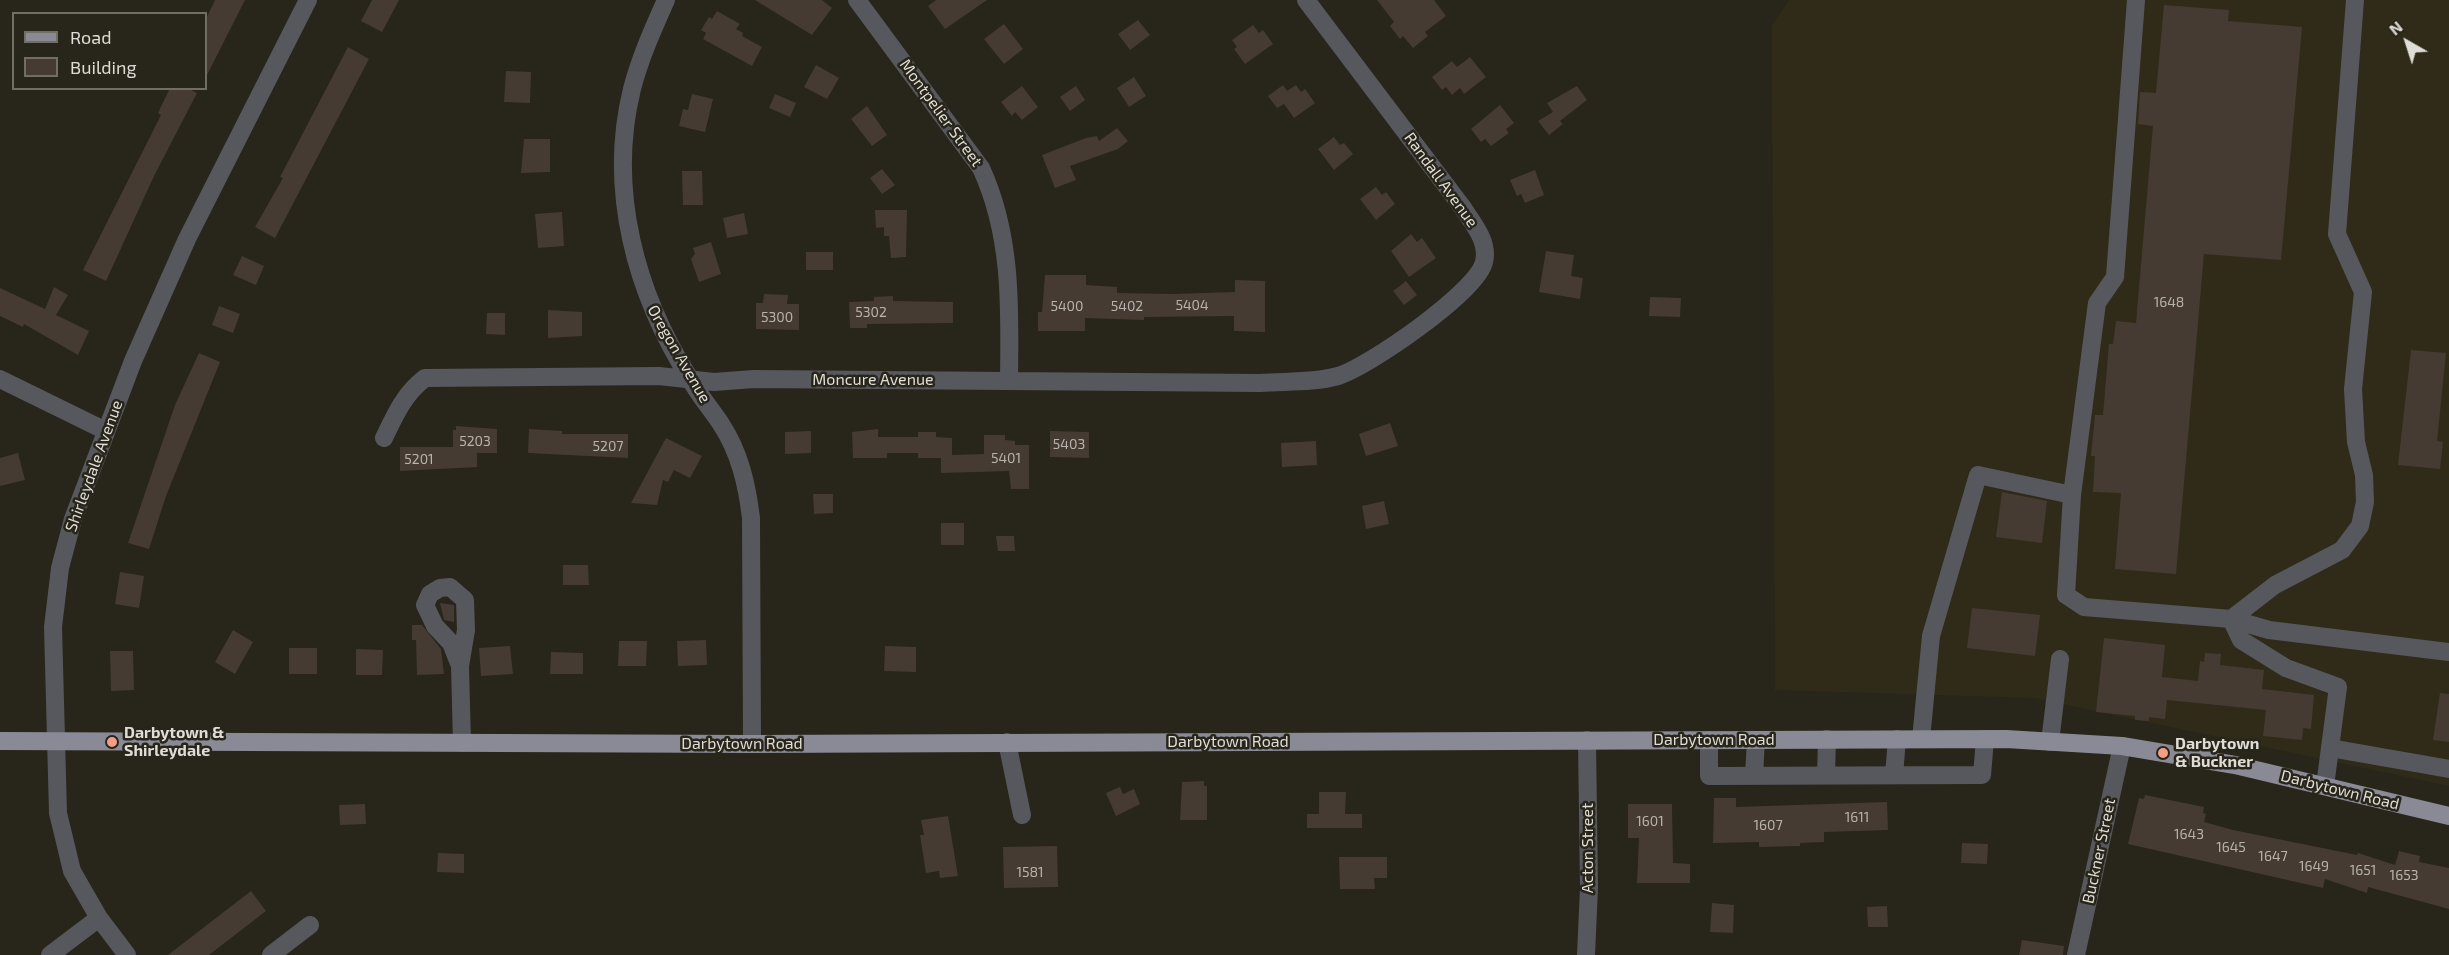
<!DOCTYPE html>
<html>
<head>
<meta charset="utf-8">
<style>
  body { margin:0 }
  #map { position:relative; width:2449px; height:955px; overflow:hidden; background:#28251a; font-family:"Exo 2",sans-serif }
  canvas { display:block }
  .legend { position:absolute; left:12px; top:12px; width:195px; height:78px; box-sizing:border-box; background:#28251a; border:2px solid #716f65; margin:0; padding:8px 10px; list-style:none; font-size:18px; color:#dfddd6 }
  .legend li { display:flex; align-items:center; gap:12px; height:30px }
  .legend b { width:30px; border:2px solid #716f65 }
  .north { position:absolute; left:2377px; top:12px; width:60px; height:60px; -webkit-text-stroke:4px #28251a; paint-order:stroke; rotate:321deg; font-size:16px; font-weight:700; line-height:24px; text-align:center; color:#dfddd6 }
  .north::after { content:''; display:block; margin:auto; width:21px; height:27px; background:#dfddd6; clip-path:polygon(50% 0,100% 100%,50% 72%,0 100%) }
</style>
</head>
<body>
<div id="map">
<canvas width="2449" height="955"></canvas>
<ul class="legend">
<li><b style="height:8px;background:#898a96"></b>Road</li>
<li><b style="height:16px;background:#453b32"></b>Building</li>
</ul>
<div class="north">N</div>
</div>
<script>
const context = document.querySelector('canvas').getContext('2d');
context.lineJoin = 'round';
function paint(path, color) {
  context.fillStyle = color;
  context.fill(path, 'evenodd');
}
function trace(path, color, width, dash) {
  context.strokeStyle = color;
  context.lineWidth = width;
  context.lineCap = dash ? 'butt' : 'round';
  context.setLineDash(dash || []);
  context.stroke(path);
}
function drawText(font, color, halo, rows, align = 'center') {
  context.font = font + ' "Exo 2",sans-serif';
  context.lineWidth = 5;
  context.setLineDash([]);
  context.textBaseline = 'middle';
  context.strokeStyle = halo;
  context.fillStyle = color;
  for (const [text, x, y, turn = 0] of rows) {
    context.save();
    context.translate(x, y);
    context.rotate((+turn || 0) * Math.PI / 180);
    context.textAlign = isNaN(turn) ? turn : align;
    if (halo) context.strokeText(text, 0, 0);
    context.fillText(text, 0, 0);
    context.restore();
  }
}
paint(new Path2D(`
  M1789,0H2449V786L2034,698L1775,690L1772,26Z`), '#302b19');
paint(new Path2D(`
  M215,0H245L206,77V19Z
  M372,0H399L382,32L361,21Z
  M755,0H822L832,8L812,35Z
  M936,0H987L945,29L928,6Z
  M1377,0H1434L1446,16L1425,32L1428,36L1413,48L1403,36L1400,39L1390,26L1394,22Z
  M2164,5L2229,10L2228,21L2302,27L2281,260L2204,254L2176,574L2115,569L2121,493L2093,492L2095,456H2091L2095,415H2103L2109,344H2113L2116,321L2136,323L2153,126L2138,124L2140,92L2156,93Z
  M717,11L740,24L736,29L743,33L742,36L762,47L752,66L703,39L706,33L701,30L709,17L712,19Z
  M1138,20L1150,35L1130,50L1118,34Z
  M1004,24L1023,49L1004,64L984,39Z
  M1253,25L1259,33L1263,30L1273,44L1245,64L1234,49L1237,47L1232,40Z
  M348,47L369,59L275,238L255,227L283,178L280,177Z
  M1470,57L1486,77L1464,94L1460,88L1452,95L1446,87L1442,90L1432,77L1452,61L1457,67Z
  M816,65L839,78L827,99L804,87Z
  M506,71L531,72L530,103L504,102Z
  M1134,77L1146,96L1129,107L1117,88Z
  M1283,85L1287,91L1296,85L1301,92L1305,89L1315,103L1294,118L1284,104L1277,108L1268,96Z
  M1022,86L1038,107L1022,120L1015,112L1012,116L1001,102Z
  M1076,86L1085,100L1070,111L1060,97Z
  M1577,86L1587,100L1560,121L1563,124L1549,135L1538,121L1553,112L1547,103Z
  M170,88H187L197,93L154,176L106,281L83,270L161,115L158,113Z
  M692,94L713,99L705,132L679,126L683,109L688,110Z
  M775,94L796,103L790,117L769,108Z
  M1500,105L1514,123L1506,129L1509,133L1491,146L1485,139L1481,142L1471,129Z
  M867,106L887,135L872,146L851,119Z
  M1117,128L1128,141L1118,149L1070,166L1076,180L1055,188L1042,155L1086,138L1097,136L1099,141Z
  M1334,137L1340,145L1344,143L1353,154L1334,170L1318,149Z
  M524,139H550V172L521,173Z
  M882,169L895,185L882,194L870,178Z
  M1535,170L1544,195L1525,203L1521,194L1517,196L1510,180Z
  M682,171H702L703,205H683Z
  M1376,187L1382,195L1386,192L1395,204L1376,220L1360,199Z
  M875,210H907L906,257L891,258L889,236H884V227L876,228Z
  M562,212L564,246L538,248L535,214Z
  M744,213L748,234L727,238L723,218Z
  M1411,234L1417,242L1422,238L1436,258L1409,277L1391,251Z
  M711,242L721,274L699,282L691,259L695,254L693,248Z
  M1546,251L1574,255L1571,276L1583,278L1580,299L1539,292Z
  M806,252H833V270H806Z
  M242,256L264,266L256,285L233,275Z
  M1045,275H1086V285L1117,287V293L1172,294L1235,292V280L1265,281V332L1234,331V316L1144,317V320L1085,318V331H1038V312H1042Z
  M1406,281L1417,295L1404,305L1393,291Z
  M54,287L68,295L56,315L89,331L78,355L24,324L23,327L0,316V288L45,309Z
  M764,294L788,295L787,304H799V330L756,329V303H763Z
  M893,296V301L953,302V323L867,324V328H850L849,302L874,301V297Z
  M1650,297L1681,298L1680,317L1649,316Z
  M219,306L240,314L233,333L212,325Z
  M548,310L582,312V336L548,338Z
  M487,313H505V335L486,334Z
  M2411,350L2446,353L2437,441L2443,442L2440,469L2398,465Z
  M199,353L220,362L166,496L149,549L128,543L175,405Z
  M1390,423L1398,446L1366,456L1359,434Z
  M456,426L497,429V453H477V467L400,471V447H453V430H456Z
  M529,429L562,431V434H628V458L528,453Z
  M878,429V437H918V432H936V437L952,438V455L984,454V435H1005V440L1015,441V445H1029V489H1011L1009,471L941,473V458H918V453H887V458H853L852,432Z
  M811,431V453L785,454V432Z
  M1050,431L1089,432V458L1050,457Z
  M666,438L702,456L690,478L674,470L668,482L663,480L657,505L631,503Z
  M1316,441L1317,465L1282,467L1281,443Z
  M18,453L25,480L0,486V458Z
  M2002,492L2047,501L2042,543L1996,537Z
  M813,494H833V513L814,514Z
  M1384,501L1389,524L1366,529L1362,506Z
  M941,523H964V545H941Z
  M996,536H1014L1015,551H998Z
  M563,565H588L589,585H563Z
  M120,572L144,576L139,608L115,604Z
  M440,603L454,605V622L444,620Z
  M1972,608L2040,615L2035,656L1967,648Z
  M412,625H422L441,649L444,674L417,675L416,640H412Z
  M233,630L253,642L235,674L215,662Z
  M2104,638L2165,645L2162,677L2198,681L2200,661L2204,662L2205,653L2221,654L2220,665L2264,670L2262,689L2314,695L2311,729L2303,728L2302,740L2263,736L2266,710L2167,700L2165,719L2149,717V721L2135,720V716L2096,712Z
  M706,640L707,665L678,666L677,641Z
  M619,641H647L646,666H618Z
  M510,646L513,674L481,676L479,648Z
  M885,646L916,647V672L884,671Z
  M289,648H317V674H289Z
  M356,649L383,650L382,675H356Z
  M110,651H133L134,690L111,691Z
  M551,652L583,653V674H550Z
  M2440,693L2449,694V742L2433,740Z
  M1204,781V786H1207V820H1180L1182,782Z
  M1120,787L1123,794L1134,789L1140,804L1116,816L1106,793Z
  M1319,792H1346L1345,814H1362V828H1307V814H1319Z
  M2145,795L2204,807L2203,813L2206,814L2204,822L2233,830L2357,855L2358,853L2395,865L2399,851L2420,856L2419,862L2449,868V909L2368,887L2367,893L2325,879L2323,888L2128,844L2139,798L2144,799Z
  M1714,798H1736V807L1887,802L1888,830L1824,832V842L1800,843V846L1759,847V842L1713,843Z
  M365,804L366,824L340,825L339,805Z
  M1628,804H1672L1673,863L1690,864V883H1637L1639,838H1628Z
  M948,816L958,876L940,878L939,871L926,873L920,835H924L921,820Z
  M1962,843L1988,844L1987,864L1961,863Z
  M1057,846L1058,887L1004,888L1003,847Z
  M438,853L464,854V873L437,872Z
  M1339,857H1387V878H1374L1375,889H1340Z
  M251,891L266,911L209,955H168Z
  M1712,903L1734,905L1733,933L1710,932Z
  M1887,906L1888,927H1868L1867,907Z
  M2022,940L2064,946L2063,955H2019Z`), '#453b32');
trace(new Path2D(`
  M666,0C653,29 640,58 632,89C607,190 636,294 690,379C699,395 711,409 721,424C740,453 747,485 751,518L752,744
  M857,0L981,168C1012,235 1010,307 1009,380
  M0,379L106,431
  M384,438C395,415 404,394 425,378L659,376L714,382L754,379L1260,383C1285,381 1314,383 1338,376C1368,367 1477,292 1484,262C1489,242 1474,225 1463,208L1306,0
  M2072,495L2066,595L2084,607L2231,619L2241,640L2286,668L2338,687L2325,786
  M2231,619L2275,585L2342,550L2360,526L2365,502L2364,475L2356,442L2353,389L2363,292L2337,234L2355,0
  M2231,619L2269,630L2449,652
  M460,666L451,643L435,626L425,605L430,594L440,588L450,587L465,600L466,630L460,666L462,743
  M1921,739L1931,636L1978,475L2072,495L2097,303L2115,277L2136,0
  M1709,740V776L1982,775L1985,739
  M1007,742L1022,815
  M2050,742L2060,659
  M2330,748L2449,769
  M1754,775L1756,740
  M1826,775L1827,739
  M1894,775L1897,739
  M50,955L99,918
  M127,955L99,918L72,871L58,813L53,627L60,568L73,519L133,361L187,239L308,0
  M271,955L310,925
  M1586,955L1589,888L1587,740
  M2076,955L2122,746`), '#57585e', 18);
trace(new Path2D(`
  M0,741L752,744L2006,739L2122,746L2235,765L2449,816`), '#898a96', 18);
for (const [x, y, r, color] of [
  [112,742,6,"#f49e88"],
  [2163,753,6,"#f49e88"]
]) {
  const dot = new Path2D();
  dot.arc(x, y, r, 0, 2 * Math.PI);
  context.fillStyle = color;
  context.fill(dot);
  trace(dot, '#28251a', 2);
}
drawText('14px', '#b8b4ad', null, [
  ["1648",2169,302],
  ["5404",1192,305],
  ["5400",1067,306],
  ["5402",1127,306],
  ["5302",871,312],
  ["5300",777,317],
  ["5203",475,441],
  ["5403",1069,444],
  ["5207",608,446],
  ["5401",1006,458],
  ["5201",419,459],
  ["1611",1857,817],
  ["1601",1650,821],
  ["1607",1768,825],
  ["1643",2189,834],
  ["1645",2231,847],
  ["1647",2273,856],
  ["1649",2314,866],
  ["1651",2363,870],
  ["1581",1030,872],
  ["1653",2404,875]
]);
drawText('16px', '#dfddd6', '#28251a', [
  ["Montpelier Street",941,113,54],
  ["Randall Avenue",1441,180,54],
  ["Oregon Avenue",679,354,60],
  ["Moncure Avenue",873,380],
  ["Shirleydale Avenue",94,466,-70],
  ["Darbytown Road",1714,740],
  ["Darbytown Road",1228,742],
  ["Darbytown Road",742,744],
  ["Darbytown Road",2340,790,14],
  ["Acton Street",1588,848,-90],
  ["Buckner Street",2099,851,-78]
]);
drawText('bold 16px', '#dfddd6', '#28251a', [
  ["Darbytown &",124,733],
  ["Shirleydale",124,751],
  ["Darbytown",2175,744],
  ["& Buckner",2175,762]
], 'left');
</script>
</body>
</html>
